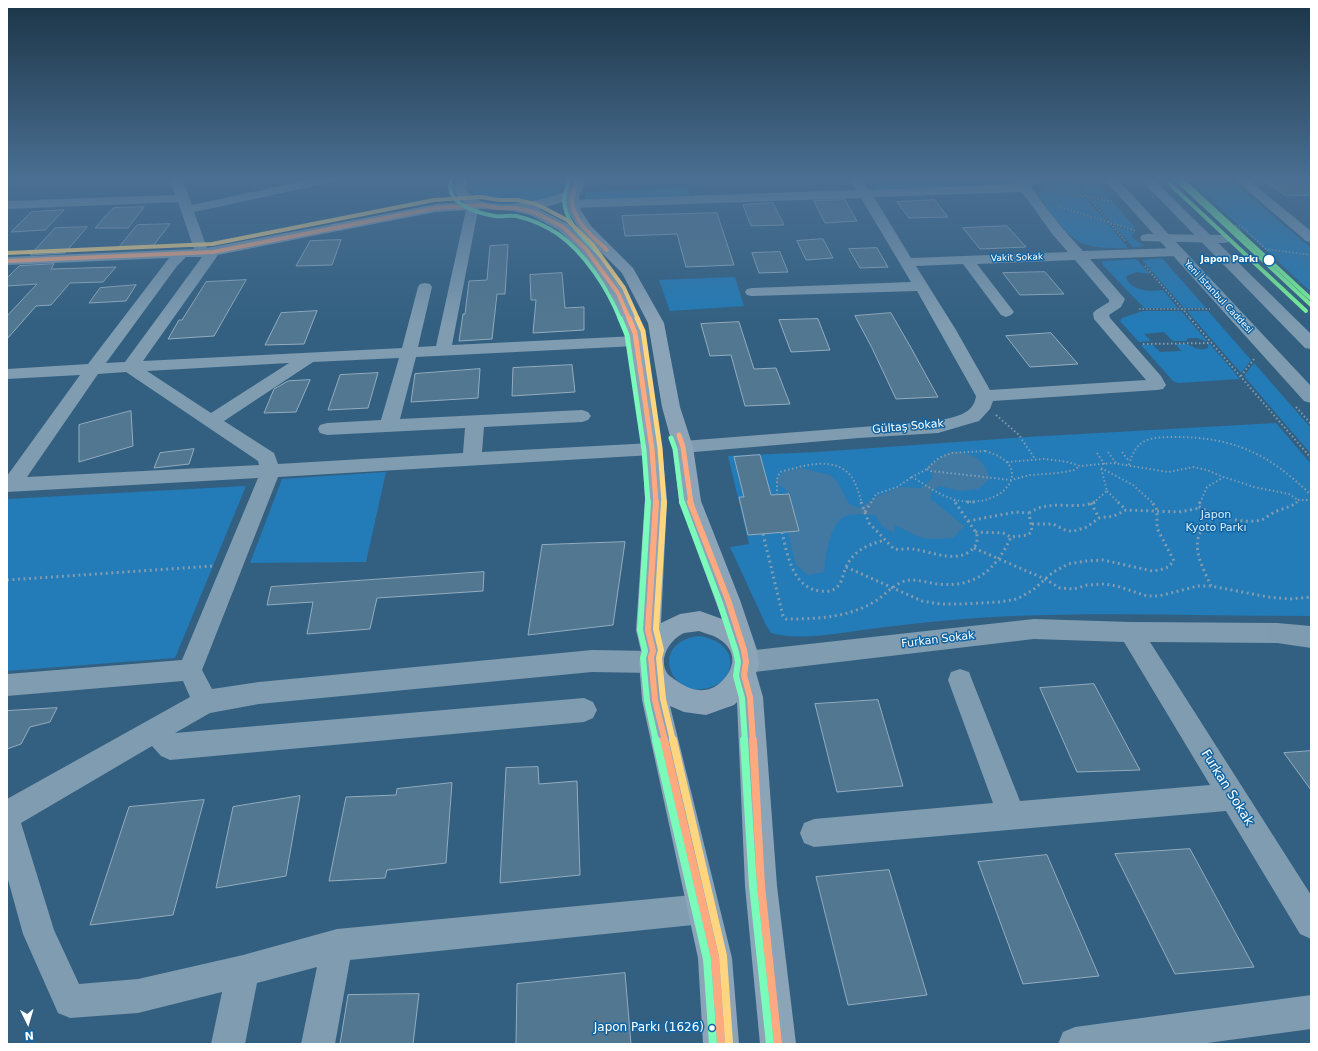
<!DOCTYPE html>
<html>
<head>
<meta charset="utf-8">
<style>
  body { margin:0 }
  #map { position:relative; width:1318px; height:1051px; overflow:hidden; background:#336081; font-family:"DejaVu Sans",sans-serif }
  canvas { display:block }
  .frame { position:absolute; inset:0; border:8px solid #fff; pointer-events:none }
  .north { position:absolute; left:8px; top:1003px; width:40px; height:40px; -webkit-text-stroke:3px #1265a2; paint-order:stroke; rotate:175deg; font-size:11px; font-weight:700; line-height:16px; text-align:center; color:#fff }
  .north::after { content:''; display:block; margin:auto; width:14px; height:18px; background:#fff; clip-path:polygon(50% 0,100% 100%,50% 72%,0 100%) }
</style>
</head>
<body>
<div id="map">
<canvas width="1318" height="1051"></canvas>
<div class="frame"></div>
<div class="north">N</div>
</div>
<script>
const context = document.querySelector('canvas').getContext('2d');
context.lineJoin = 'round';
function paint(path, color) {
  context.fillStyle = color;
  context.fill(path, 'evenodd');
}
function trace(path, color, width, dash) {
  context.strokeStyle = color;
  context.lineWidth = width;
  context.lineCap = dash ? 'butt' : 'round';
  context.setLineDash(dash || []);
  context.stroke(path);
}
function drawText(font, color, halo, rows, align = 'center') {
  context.font = font + ' "DejaVu Sans",sans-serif';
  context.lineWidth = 3;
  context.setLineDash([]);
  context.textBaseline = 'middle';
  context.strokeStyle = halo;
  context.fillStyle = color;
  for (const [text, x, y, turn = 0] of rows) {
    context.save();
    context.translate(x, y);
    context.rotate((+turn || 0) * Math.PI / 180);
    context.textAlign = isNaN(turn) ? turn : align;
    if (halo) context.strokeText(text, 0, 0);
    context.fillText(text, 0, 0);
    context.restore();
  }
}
paint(new Path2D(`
  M471,178H568L569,180C558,208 482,213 468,186Z
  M1010,178L1020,179L1019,186L876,192L869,182Z
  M1038,178H1069L1084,196L1056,190L1033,183Z
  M1074,178H1091L1111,199L1090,196Z
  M1187,178H1228L1311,248V292Z
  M686,188H688L691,199L585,203V192Z
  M1035,191L1054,192L1086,198L1106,221L1042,201Z
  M1091,198L1112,201L1134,226V230L1112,223Z
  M1043,202L1108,223L1128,248C1075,249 1073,242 1043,202Z
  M1113,225L1135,232L1131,236L1132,237L1144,246L1133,247Z
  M1162,258L1206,308H1184L1142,260Z
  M1136,259L1150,274L1137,272L1128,275L1126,277C1130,291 1151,292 1163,290L1178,308H1144L1102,264L1103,261H1106Z
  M735,277L744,306L670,311L659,280Z
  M1143,311H1181L1208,342L1197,338H1188L1186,341H1173L1164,332L1144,334L1151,341L1139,342L1120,321L1122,318Z
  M1187,311H1208L1251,360L1241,373Z
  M1176,344C1180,344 1185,343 1189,345C1195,348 1200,351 1208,348V344H1210L1240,379L1178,383L1173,381L1141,345H1153L1160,352L1181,351Z
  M1254,363L1311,428V454L1244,376Z
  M1276,423L1311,464V616C1211,616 1111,612 1012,616C964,618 917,623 870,629C842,633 798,641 771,633L766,625L730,547L749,544L728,456L817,452L1027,437Z
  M386,472L366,562L250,563L282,479Z
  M246,486L175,658L7,671V499Z
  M698,636C719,638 740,654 726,677C722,682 717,685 711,687C673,702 646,644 698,636Z`), '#237bb7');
paint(new Path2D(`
  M951,451C972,454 983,456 990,479L978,489L960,491L940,486L932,490L930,498L964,526L953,538C941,538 925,541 915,535C908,532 902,528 895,525L894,533L882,526L875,515C867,515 854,513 846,516C829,522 826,557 824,572L808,575L796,565L788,533L797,523L786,490L775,482L783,472L802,468L830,475L838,483L849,504L859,508L876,497L901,487L921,488L933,478L928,466Z`), '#4279a3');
const building = new Path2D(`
  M1260,178H1302L1311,183V195L1287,196Z
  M845,200L857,221L825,223L814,201Z
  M935,200L948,217L909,218L897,202Z
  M773,203L784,225L751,226L743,205Z
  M144,207L128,228H95L113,208Z
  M64,210L45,230L11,232L31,212Z
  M717,213L734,265L686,267L677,234L625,236L622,216Z
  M170,224L153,246L119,247L137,225Z
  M1007,226L1026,247L980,249L963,228Z
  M87,227L65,253L30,255L55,228Z
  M823,239L833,258L806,260L797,241Z
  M341,240L332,265L296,266L310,241Z
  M508,245L505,294H497L492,339L459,341L463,314H465L469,281L487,280L490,246Z
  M877,248L888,267L860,268L849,249Z
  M780,252L788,272L759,273L752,253Z
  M54,264L51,269L116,267L103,282L70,283L51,305L36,306L7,339V316L37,284L7,286V278L19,266Z
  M1045,272L1064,294L1020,295L1003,273Z
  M562,273L565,308L584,307V330L533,333L536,300H531L530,275Z
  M246,280L214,336L168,339L179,320H182L206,282Z
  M136,285L126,301L89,303L100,288Z
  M317,311L304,344L265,345L281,313Z
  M891,313L910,346L938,397L896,399L872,348L855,316Z
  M818,319L830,350L791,352L779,320Z
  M739,322L754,369L776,368L790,404L745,406L731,355L710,356L701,324Z
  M1051,333L1078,364L1030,367L1006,336Z
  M572,365L575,392L512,396L513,368Z
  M480,369L478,398L411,402L415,374Z
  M378,373L368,408L328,410L340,375Z
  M310,380L296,412L264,413L274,389L288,381Z
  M131,411L133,446L79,462V425Z
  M194,449L189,464L154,468L160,453Z
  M760,455L771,495L789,494L799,531L748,535L739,497H744L734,457Z
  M625,542L613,625L528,635L542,545Z
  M484,572L483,591L377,598L370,629L307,634L313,602L267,605L271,587Z
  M1094,684L1140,770L1077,772L1040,688Z
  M878,700L903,786L837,792L815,704Z
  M57,708L50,722L30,727L21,744L7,749V711Z
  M1311,751V790L1284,753Z
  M538,767L539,784L577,781L580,875L500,883L506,768Z
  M452,783L446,863L387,870L385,878L329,881L346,797L396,795L397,789Z
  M300,796L286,876L216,888L233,807Z
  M204,800L173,915L90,925L129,807Z
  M1190,849L1254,967L1175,974L1115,854Z
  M1047,855L1099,976L1023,984L978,862Z
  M889,870L927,995L848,1005L816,877Z
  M625,973L631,1044H516L517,984Z
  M419,994L413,1044H340L348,995Z`);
paint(building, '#527790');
trace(building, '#93acbf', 1);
trace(new Path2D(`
  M1072,178L1126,242
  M1042,189L1112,201
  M1057,206L1136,231
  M1228,226H1241L1266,249L1311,255
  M1236,226L1242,231
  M1145,266L1191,319
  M1139,309H1210`), '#7f9cb1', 1.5, [1.5, 2]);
trace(new Path2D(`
  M1190,318L1311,458
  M1143,344L1212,343
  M1241,376L1254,359
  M1296,407L1311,424
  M996,415L1019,435L1035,459
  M985,451C1039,466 1003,511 956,500C940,496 926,485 912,477L927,469L936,460L943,456L952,453Z
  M1108,452L1116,463
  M1122,452L1129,461
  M1097,453L1105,465
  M1007,462L1044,459L1068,462L1080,466L1113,463L1168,472L1194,467L1207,470L1223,477
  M1129,465C1136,438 1150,437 1175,437C1234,437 1269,454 1311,495
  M1101,468L1133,485L1153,503
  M927,469L931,471L1011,480L1030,475L1059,473L1074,470L1080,466
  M1107,491L1119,503
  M777,495V479L780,472C803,466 837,454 853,479C857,486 859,495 862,503
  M954,500L956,503
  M1298,500H1311
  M871,503L876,494L897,487L912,477
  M1093,503L1107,491L1101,468
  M1200,503L1207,487L1224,477L1254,487L1289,494L1298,500
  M1296,503L1298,500`), '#7f9cb1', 2, [1.5, 2.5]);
trace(new Path2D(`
  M861,502L869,523L894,549C900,550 907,548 913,549C934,552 963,567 977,543V534L955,502
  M967,502H978
  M1118,502L1126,510
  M1200,502L1198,506C1212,515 1244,525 1261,520C1267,518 1271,513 1277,511C1284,508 1291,507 1297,502
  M1091,503L1099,518
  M865,512L871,502
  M1029,513C1051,498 1074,511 1095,502
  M968,521L1016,512L1029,513L1032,531L1028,535L1011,537L1003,533L975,532
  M1032,524H1053L1067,531H1074L1087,527L1099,518L1114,516L1126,510L1179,512L1200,508
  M782,532C787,554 793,589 821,591C827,592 834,591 838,586C842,582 843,575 845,569C853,551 866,545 885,540
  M763,534L783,616L786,619C815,619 846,618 872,603C884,597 892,585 905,581C915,578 927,583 938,584C975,588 996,570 1011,537
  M974,548L1045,579L1060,588L1074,589L1087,585L1104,584L1117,586L1147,596H1159L1198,586H1211L1268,597L1289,599L1311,597
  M846,567L922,601L940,604H961L999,602L1017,599L1033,590L1052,573L1068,564L1086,561L1103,560L1152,571L1160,570L1168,567L1174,561L1157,528V510L1152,502
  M7,580L213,566
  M1211,586C1204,570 1191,548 1201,531C1205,525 1212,520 1217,515`), '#7f9cb1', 3, [2, 3.5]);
paint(new Path2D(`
  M170,178H182L192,205L318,178H339L337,181L333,182L194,212L207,248L338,223L343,224L345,227L343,230L218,255L143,361L402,348L418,287L420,284L425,283L430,284L432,287L418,347L436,346L467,205L468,202H478L479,205L452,345L636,336L642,338L644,341L642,344L636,346L416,357L400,419L582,410L588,412L591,416L588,420L582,422L484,427L482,452L652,443L659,444L662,449L659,454L652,455L278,477L202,670L212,689L259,682L592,650L652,651L661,654L664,662L661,670L652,673L592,672L259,704L210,713L175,733L584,698L593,702L597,710L593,718L584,722L170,760L161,756L152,746L21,823L54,930L79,984L138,979L243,955L337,929L703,894L714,898L718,909L714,920L703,924L350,960L335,1044H301L317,967L257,983L245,1044H211L222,992L138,1013L70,1018L58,1013L23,934L7,876V799L190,697L183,681L7,696V674L182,660L258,478L7,492V476L80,375L7,379V369L88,364L169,258L7,265V257L194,249L178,202L7,209V201L175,195ZM186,257H202L125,362L106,363L177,266ZM399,358L381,420L327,423L320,425L318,429L320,433L327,435L465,428L463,453L278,464L274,453L224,421L313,362ZM289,363L211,413L147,371ZM126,372L258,461L259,465L27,477L98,374Z
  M848,178H860L869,190L1021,184L1024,178H1036L1031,188L1063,229L1083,251L1177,248L1182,249L1184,252L1182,255L1177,256L1090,259L1125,299L1121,307L1109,315L1110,318L1161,376L1166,385L1163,389L1157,390L993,401L990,409L979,421L938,433L859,438L683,453L676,452L674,447L676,442L683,441L938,421C953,417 974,415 976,396L917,291L752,296L747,295L745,292L747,289L752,288L911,282L861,198L572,208L567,207L566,204L567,201L572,200L857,190ZM1022,192L1053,235L1068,252L911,258L874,197ZM1075,260L1109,300V302L1096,310L1093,313L1094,319L1146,380L990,390L956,330L916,266L963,264L1001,315L1006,317L1011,315L1014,312L977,264Z
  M1233,178H1246L1311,231V242L1306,241Z
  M1147,234L1224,235L1229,236L1231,239L1229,242L1224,243L1142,241L1140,238L1142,235Z
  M1034,619L1131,622L1277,623L1285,626L1289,633L1285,640L1277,643L1150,642L1311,895V939L1300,934L1226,811L814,847L804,843L800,833L804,823L814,819L993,803L948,680L951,672L960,669L969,672L972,680L1020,801L1210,785L1124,642L1034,639L746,673L737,670L734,662L737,654L746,651Z
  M1311,995V1029L1200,1044H1058L1063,1032L1075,1027Z`), '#7f9cb1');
paint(new Path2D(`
  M456,178H468L466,189C478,213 537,203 558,194C561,193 567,192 569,189C572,186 572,181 572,178H584V184L579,196L580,209L591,226L633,268L664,323L680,407L693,447L701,501L740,600L757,650L759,665L756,673L763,697L777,886L796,1044H760L745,886L737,702L734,705L706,715L684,712L670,706L732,958L739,1044H703L698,958L642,700L639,662L641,651L636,630L645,499L642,449L627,333L610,293L581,252L558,230L530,215L513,211L483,209L436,212L338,231L333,230L331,227L333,224L338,223L436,204L464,202L459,199L453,189ZM566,201V209L581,232L622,273L648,323L662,407L673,447L679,501L722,619L700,611L680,614L661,623L667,499L662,449L643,333L626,293L591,246L568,224L539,209ZM699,631C706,634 714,635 719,639C738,651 735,669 721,682C707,695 691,691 677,681C673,678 668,676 666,671C659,656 671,639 684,633C689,632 695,632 699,631Z`), '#8ba4b8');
paint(new Path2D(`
  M1103,178H1116L1311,386V403L1304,401Z
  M1139,178H1152L1311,334V349L1305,348Z
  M1277,623L1311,626V648L1277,643L1268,640L1265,633L1268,626Z`), '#7e9bb0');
trace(new Path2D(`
  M578,178C577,185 572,192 572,199C572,221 593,237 607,250
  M7,261L213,252L436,208L482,205L498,208H516L534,212L563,227L586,249L618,293L629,319`), '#ffa980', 4);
trace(new Path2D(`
  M629,318L635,333L652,449L656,503
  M679,435L683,447L691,503`), '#ffa980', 5);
trace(new Path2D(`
  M656,502L648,630L653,651L651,657L655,700L665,741
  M690,502L728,600L744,650L746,662L744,675L750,697L753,741`), '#ffa980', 6);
trace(new Path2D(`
  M664,740L715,958L721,1044
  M753,740L761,886L778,1044`), '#ffa980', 8);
trace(new Path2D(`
  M452,178C442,203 477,213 495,216C502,217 509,215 516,216C530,219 546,226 558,234C585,253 608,289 620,319
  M570,178C569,185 564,192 564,199C564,223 586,240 601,256`), '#7afbb9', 4);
trace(new Path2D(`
  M620,318L627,335L644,450L648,503
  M671,438L675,449L682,503`), '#7afbb9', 5);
trace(new Path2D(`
  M648,502L640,630L645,651L643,658L647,701L656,741
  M682,502L720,603L736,652L738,662L736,676L742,698L745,741`), '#7afbb9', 6);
trace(new Path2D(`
  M656,740L707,959L713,1044
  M744,740L753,886L770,1044`), '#7afbb9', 8);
trace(new Path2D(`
  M7,253L212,244L434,200L481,197L499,200H517L536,204L567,220L592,244L624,288L638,319`), '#ffd580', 4);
trace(new Path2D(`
  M637,318L643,331L660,448L664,503`), '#ffd580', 5);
trace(new Path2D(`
  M664,502L656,629L661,650L659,658L663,699L673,741`), '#ffd580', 6);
trace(new Path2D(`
  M673,740L723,956L729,1043`), '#ffd580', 8);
trace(new Path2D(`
  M1175,178L1311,305`), '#7bfb97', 4);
trace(new Path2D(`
  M1170,184L1306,311`), '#7bfb97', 4);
trace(new Path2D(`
  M1180,178L1311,299`), '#7bfb97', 4);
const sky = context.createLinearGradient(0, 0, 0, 325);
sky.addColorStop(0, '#1c3547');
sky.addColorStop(0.55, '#4a6f92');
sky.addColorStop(1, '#4a6f9200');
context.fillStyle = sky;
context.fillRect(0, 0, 1318, 325);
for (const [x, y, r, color] of [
  [1269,260,6,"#fff"],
  [712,1028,3.5,"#fff"]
]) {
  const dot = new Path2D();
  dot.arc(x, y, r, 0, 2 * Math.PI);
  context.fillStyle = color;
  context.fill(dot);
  trace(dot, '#1265a2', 1.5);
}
drawText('9px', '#fff', '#1265a2', [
  ["Vakit Sokak",1017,258,-2],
  ["Yeni İstanbul Caddesi",1218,297,47]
]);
drawText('bold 9px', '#fff', '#1265a2', [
  ["Japon Parkı",1258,260]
], 'right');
drawText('11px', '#fff', '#1265a2', [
  ["Gültaş Sokak",908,427,-5],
  ["Furkan Sokak",938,640,-7]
]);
drawText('11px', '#d5edfe', '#1265a2', [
  ["Japon",1216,515],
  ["Kyoto Parkı",1216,528]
]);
drawText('12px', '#fff', '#1265a2', [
  ["Japon Parkı (1626)",704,1028]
], 'right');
drawText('13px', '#fff', '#1265a2', [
  ["Furkan Sokak",1227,788,58]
]);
</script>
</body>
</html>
